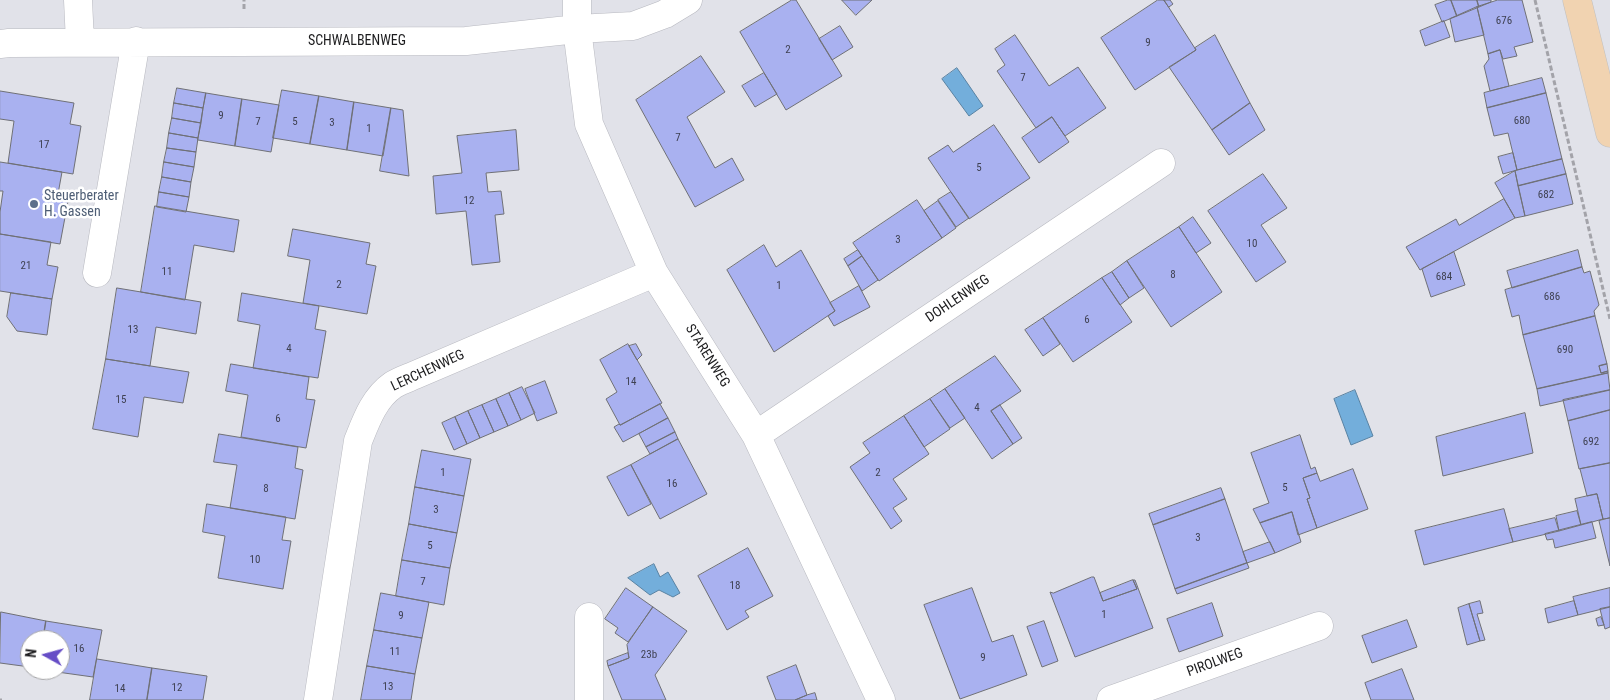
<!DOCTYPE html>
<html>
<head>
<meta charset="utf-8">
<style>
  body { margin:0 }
  #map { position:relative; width:1610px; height:700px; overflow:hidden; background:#e1e2e9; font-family:"Roboto Condensed",sans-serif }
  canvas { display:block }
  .north { position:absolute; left:20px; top:630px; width:50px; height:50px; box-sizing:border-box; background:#fff; border:1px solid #a4a4a5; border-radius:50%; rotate:277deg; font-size:14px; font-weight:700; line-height:20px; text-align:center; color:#1c1c1e }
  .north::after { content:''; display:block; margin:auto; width:18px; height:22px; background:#664dc6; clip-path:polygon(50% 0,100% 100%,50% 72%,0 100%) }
</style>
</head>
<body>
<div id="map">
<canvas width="1610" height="700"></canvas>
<div class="north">N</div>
</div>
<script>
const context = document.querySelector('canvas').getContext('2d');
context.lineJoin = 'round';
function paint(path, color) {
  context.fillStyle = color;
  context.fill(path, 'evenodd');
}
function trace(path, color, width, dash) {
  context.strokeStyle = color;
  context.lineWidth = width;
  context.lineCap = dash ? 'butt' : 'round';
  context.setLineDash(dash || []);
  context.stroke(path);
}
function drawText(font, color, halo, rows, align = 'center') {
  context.font = font + ' "Roboto Condensed",sans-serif';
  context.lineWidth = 5;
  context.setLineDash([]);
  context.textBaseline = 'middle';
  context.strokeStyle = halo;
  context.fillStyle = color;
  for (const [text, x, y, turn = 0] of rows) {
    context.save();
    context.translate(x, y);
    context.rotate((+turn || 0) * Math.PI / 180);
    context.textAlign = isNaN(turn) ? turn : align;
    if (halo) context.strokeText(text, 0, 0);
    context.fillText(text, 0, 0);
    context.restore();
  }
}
const water = new Path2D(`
  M957,68L983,106L969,116L942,79Z
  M1355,390L1373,436L1351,445L1334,399Z
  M654,564L660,577L668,572L680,593L673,597L659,590L650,595L628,578Z`);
paint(water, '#73aedb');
trace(water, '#5982a2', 1);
const building = new Path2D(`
  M792,0H796L842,76L786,110L740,32Z
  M842,0H872L856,15Z
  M1158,0H1164L1196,50L1135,90L1101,38Z
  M1164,0H1170L1173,4L1169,7Z
  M1448,0H1451L1457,16L1442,22L1435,5Z
  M1451,0H1477L1479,7L1457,16Z
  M1477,0H1491V2L1479,7Z
  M1498,0H1522L1533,42L1514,47L1517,56L1503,59L1500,50L1488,54L1477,7Z
  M1477,7L1484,35L1455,42L1450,19Z
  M1444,21L1450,37L1425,46L1420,31Z
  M840,26L853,47L832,60L819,39Z
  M1015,35L1049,86L1078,67L1106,108L1065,136L1052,117L1036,128L997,71L1005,65L995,49Z
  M1215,35L1250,103L1212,130L1169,67L1196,50L1195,48Z
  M1500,50L1509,86L1490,91L1484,66L1489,59L1488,54Z
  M701,56L725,92L687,117L715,168L732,158L744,180L695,207L636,100Z
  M764,73L777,94L755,107L742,86Z
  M1542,78L1546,93L1487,108L1484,93Z
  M177,88L206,93L203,108L174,103Z
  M282,90L319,96L310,144L273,138Z
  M0,91L74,103L70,124L81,126L73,174L8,163L14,121L0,119Z
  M206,93L242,99L235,146L198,140Z
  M1546,93L1562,159L1517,170L1508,133L1494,136L1487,108Z
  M319,96L354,102L347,150L310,144Z
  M242,99L279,105L271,152L235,146Z
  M354,102L391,108L383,156L347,150Z
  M174,103L203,108L201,123L172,118Z
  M1250,103L1265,130L1229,155L1212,130Z
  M391,108L403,110L409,176L380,171Z
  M1052,117L1069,142L1039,163L1022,138Z
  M172,118L201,123L198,138L169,133Z
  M994,125L1030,178L969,219L928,158L948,145L953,152Z
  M516,130L519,170L486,173L488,192L501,191L504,214L495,215L500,262L472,265L466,211L436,214L433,176L462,173L457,136Z
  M169,133L198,138L196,152L167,148Z
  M167,148L196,152L194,167L164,162Z
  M1513,153L1517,170L1503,174L1498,157Z
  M1562,159L1566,174L1518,186L1515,171Z
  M0,162L62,172L58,194L69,196L60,244L0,234V212L3,191H0Z
  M164,162L194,167L191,182L162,177Z
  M1515,171L1525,216L1515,218L1495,183Z
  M1263,174L1287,208L1261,225L1286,262L1256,282L1208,211Z
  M1566,174L1573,204L1525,216L1518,186Z
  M162,177L191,182L189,197L159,192Z
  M159,192L189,197L186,212L157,207Z
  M951,192L969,218L956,227L938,200Z
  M1504,199L1515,218L1420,270L1406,247L1456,219L1459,225Z
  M917,200L942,238L879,281L853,243Z
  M938,201L956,228L942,238L924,211Z
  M155,206L239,220L234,252L194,245L185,300L141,292Z
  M1193,217L1211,243L1196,253L1179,227Z
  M1179,227L1222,292L1171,327L1127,261Z
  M293,229L370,243L366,264L376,266L367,314L303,303L310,260L288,256Z
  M0,234L51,242L47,265L58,267L52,299L0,291Z
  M764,245L776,267L801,250L835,311L774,352L727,270Z
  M858,250L862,256L848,266L844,259Z
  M1578,250L1582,267L1512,288L1507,271Z
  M1454,252L1465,285L1431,297L1422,269Z
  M862,256L878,280L862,291L848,266Z
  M1127,261L1144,288L1129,298L1112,272Z
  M1582,267L1584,273L1590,271L1599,305L1594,311L1595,316L1523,335L1519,315L1512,317L1505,290Z
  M1112,272L1129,298L1120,305L1102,278Z
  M1102,278L1132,322L1073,362L1043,318Z
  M859,286L870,307L834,326L828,316L835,311L830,303Z
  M117,288L201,302L196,334L156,327L150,366L106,359Z
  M11,293L52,299L47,335L17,331L7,317Z
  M242,293L319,306L315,329L326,331L318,378L253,368L260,325L238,321Z
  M1595,316L1607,364L1599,366L1601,373L1608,371V373L1537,389L1523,335Z
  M1043,318L1060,344L1043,356L1025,330Z
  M628,344L662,403L620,425L606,399L617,392L600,360Z
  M636,344L642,355L637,360L629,346Z
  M995,356L1021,391L991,411L1013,444L992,459L945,389Z
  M106,359L189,372L183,403L144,397L138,437L93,429Z
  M231,364L309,377L306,399L315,400L306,448L241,437L248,395L226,391Z
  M1607,364L1608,371L1601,373L1599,366Z
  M1608,373L1610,390L1540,406L1537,389Z
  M545,381L557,413L537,421L525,389Z
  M522,387L535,413L521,420L509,393Z
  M945,389L965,418L950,428L930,399Z
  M1610,390V410L1568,421L1563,400Z
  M509,393L521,420L508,426L496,399Z
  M496,399L508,426L494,432L482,405Z
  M930,399L950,429L924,447L904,416Z
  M660,404L668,418L623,442L614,427L619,424L620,425Z
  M482,405L494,432L480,438L468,411Z
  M1000,405L1022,438L1013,444L991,411Z
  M1610,410V463L1579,469L1568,421Z
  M468,411L480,438L467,444L455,417Z
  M1525,413L1533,453L1443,476L1436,437Z
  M904,416L929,454L893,479L907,499L893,508L902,521L891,529L850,467L870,453L863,443Z
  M455,417L467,444L454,450L442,423Z
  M668,418L675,432L646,447L639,434Z
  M675,432L678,439L650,454L646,447Z
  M219,434L298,447L295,468L303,470L295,519L230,508L237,465L214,462Z
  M1300,435L1311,469L1315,467L1317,473L1303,478L1310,498L1307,499L1317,528L1298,535L1292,512L1260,523L1253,509L1269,503L1251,453Z
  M678,439L707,494L660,519L631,465Z
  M422,450L471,459L464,496L415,487Z
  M1610,463V518L1603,519L1597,494L1587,496L1580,469Z
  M631,465L651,504L628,516L607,477Z
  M1353,469L1368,509L1317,528L1307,499L1310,498L1303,478L1317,473L1320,481Z
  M415,487L464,496L457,533L409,524Z
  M1221,488L1225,499L1153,525L1149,514Z
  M1597,494L1603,519L1581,525L1575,499Z
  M1225,499L1247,563L1175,589L1153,525Z
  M207,504L286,517L282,540L291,541L283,589L218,578L225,536L203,532Z
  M1504,509L1513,542L1424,565L1415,531Z
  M1577,511L1581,525L1559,531L1556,516Z
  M1292,512L1301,542L1275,553L1260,523Z
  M1555,518L1559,531L1513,542L1509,529Z
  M1610,518V566L1599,521Z
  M1592,522L1596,538L1555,548L1553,539L1547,540L1545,534Z
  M409,524L457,533L450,568L402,560Z
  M1270,542L1275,553L1247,563L1243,552Z
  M748,548L773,596L745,611L749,617L727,630L698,576Z
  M402,560L450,568L444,605L396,596Z
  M1247,563L1249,568L1177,594L1175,589Z
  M1092,577H1094L1103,601L1137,589L1133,580H1135L1153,628L1075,657L1050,592L1053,593Z
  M1133,580L1137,589L1103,601L1100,593Z
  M626,588L653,607L628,642L615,633L618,628L605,619Z
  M972,588L992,642L1013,635L1027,675L960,699L924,605Z
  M1610,588V607L1578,615L1573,597Z
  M381,593L429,602L422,638L374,630Z
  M1480,601L1483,613L1477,614L1485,640L1480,641L1469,604Z
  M1574,601L1578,615L1548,623L1545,609Z
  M1212,603L1223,636L1179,652L1167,619Z
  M1469,604L1480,641L1467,645L1458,608Z
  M653,607L687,631L655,675L666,700H622L608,666L629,658L627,645Z
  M1610,607V627L1605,629L1600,609Z
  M1,612L46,621L43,640H30V667L0,663Z
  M1601,617L1604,625L1598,626L1596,619Z
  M1407,620L1417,647L1372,663L1362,636Z
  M46,621L102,630L93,677L50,671L49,676L37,675L38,670H60V640H43Z
  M1044,621L1058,661L1042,667L1027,627Z
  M374,630L422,638L415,674L367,666Z
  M628,653L629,658L608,666L607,661Z
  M97,659L152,668L147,700H90Z
  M796,665L807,695L795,700H776L767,677Z
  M367,666L415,674L411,700H361Z
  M152,668L207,676L203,700H147Z
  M1402,669L1414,700H1371L1365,683Z
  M815,693L817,700H795L807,695Z`);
paint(building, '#a9b1f0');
trace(building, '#6f7076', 1);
const minor = new Path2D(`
  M78,0L80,42
  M577,0V29L589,124L654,273L756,435L881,700
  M0,44L9,43L466,41L577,29L633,26L665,14L688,0
  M97,273L136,41
  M756,435L1161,163
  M318,700L358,441C366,421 374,398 393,385C399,381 408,378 415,375L654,273
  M589,700V617
  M1111,700L1319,626`);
const major = new Path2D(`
  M1577,0L1610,133`);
trace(minor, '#b8b9c0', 29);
trace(major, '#bfbfc0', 29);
trace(new Path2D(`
  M1535,0L1610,319
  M244,9V0
  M0,700H2`), '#a3a3a9', 3, [5, 2.5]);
trace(minor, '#fff', 28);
trace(major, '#f1d3b1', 28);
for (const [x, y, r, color] of [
  [34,204,5,"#5c6f8a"]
]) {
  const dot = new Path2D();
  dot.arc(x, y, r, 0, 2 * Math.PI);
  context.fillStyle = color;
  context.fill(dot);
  trace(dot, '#fff', 2);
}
drawText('11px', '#3f4152', null, [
  ["676",1504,21],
  ["9",1148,43],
  ["2",788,50],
  ["7",1023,78],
  ["9",221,116],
  ["680",1522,121],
  ["7",258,122],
  ["5",295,122],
  ["3",332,123],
  ["1",369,129],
  ["7",678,138],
  ["17",44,145],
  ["5",979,168],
  ["682",1546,195],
  ["12",469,201],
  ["3",898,240],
  ["10",1252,244],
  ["21",26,266],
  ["11",167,272],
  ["8",1173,275],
  ["684",1444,277],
  ["2",339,285],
  ["1",779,286],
  ["686",1552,297],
  ["6",1087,320],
  ["13",133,330],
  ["4",289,349],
  ["690",1565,350],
  ["14",631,382],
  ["15",121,400],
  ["4",977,408],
  ["6",278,419],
  ["692",1591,442],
  ["1",443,473],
  ["2",878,473],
  ["16",672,484],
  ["5",1285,488],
  ["8",266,489],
  ["3",436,510],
  ["3",1198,538],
  ["5",430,546],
  ["10",255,560],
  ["7",423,582],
  ["18",735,586],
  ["1",1104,615],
  ["9",401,616],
  ["16",79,649],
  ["11",395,652],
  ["23b",649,655],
  ["9",983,658],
  ["13",388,687],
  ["12",177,688],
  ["14",120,689]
]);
drawText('14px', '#1c1c1e', '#fff', [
  ["SCHWALBENWEG",357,41],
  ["DOHLENWEG",958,299,-34],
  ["STARENWEG",707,356,58],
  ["LERCHENWEG",428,371,-25],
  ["PIROLWEG",1215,663,-20]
]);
drawText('14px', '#4e5e75', '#fff', [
  ["Steuerberater",44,196],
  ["H. Gassen",44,212]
], 'left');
</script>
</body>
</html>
